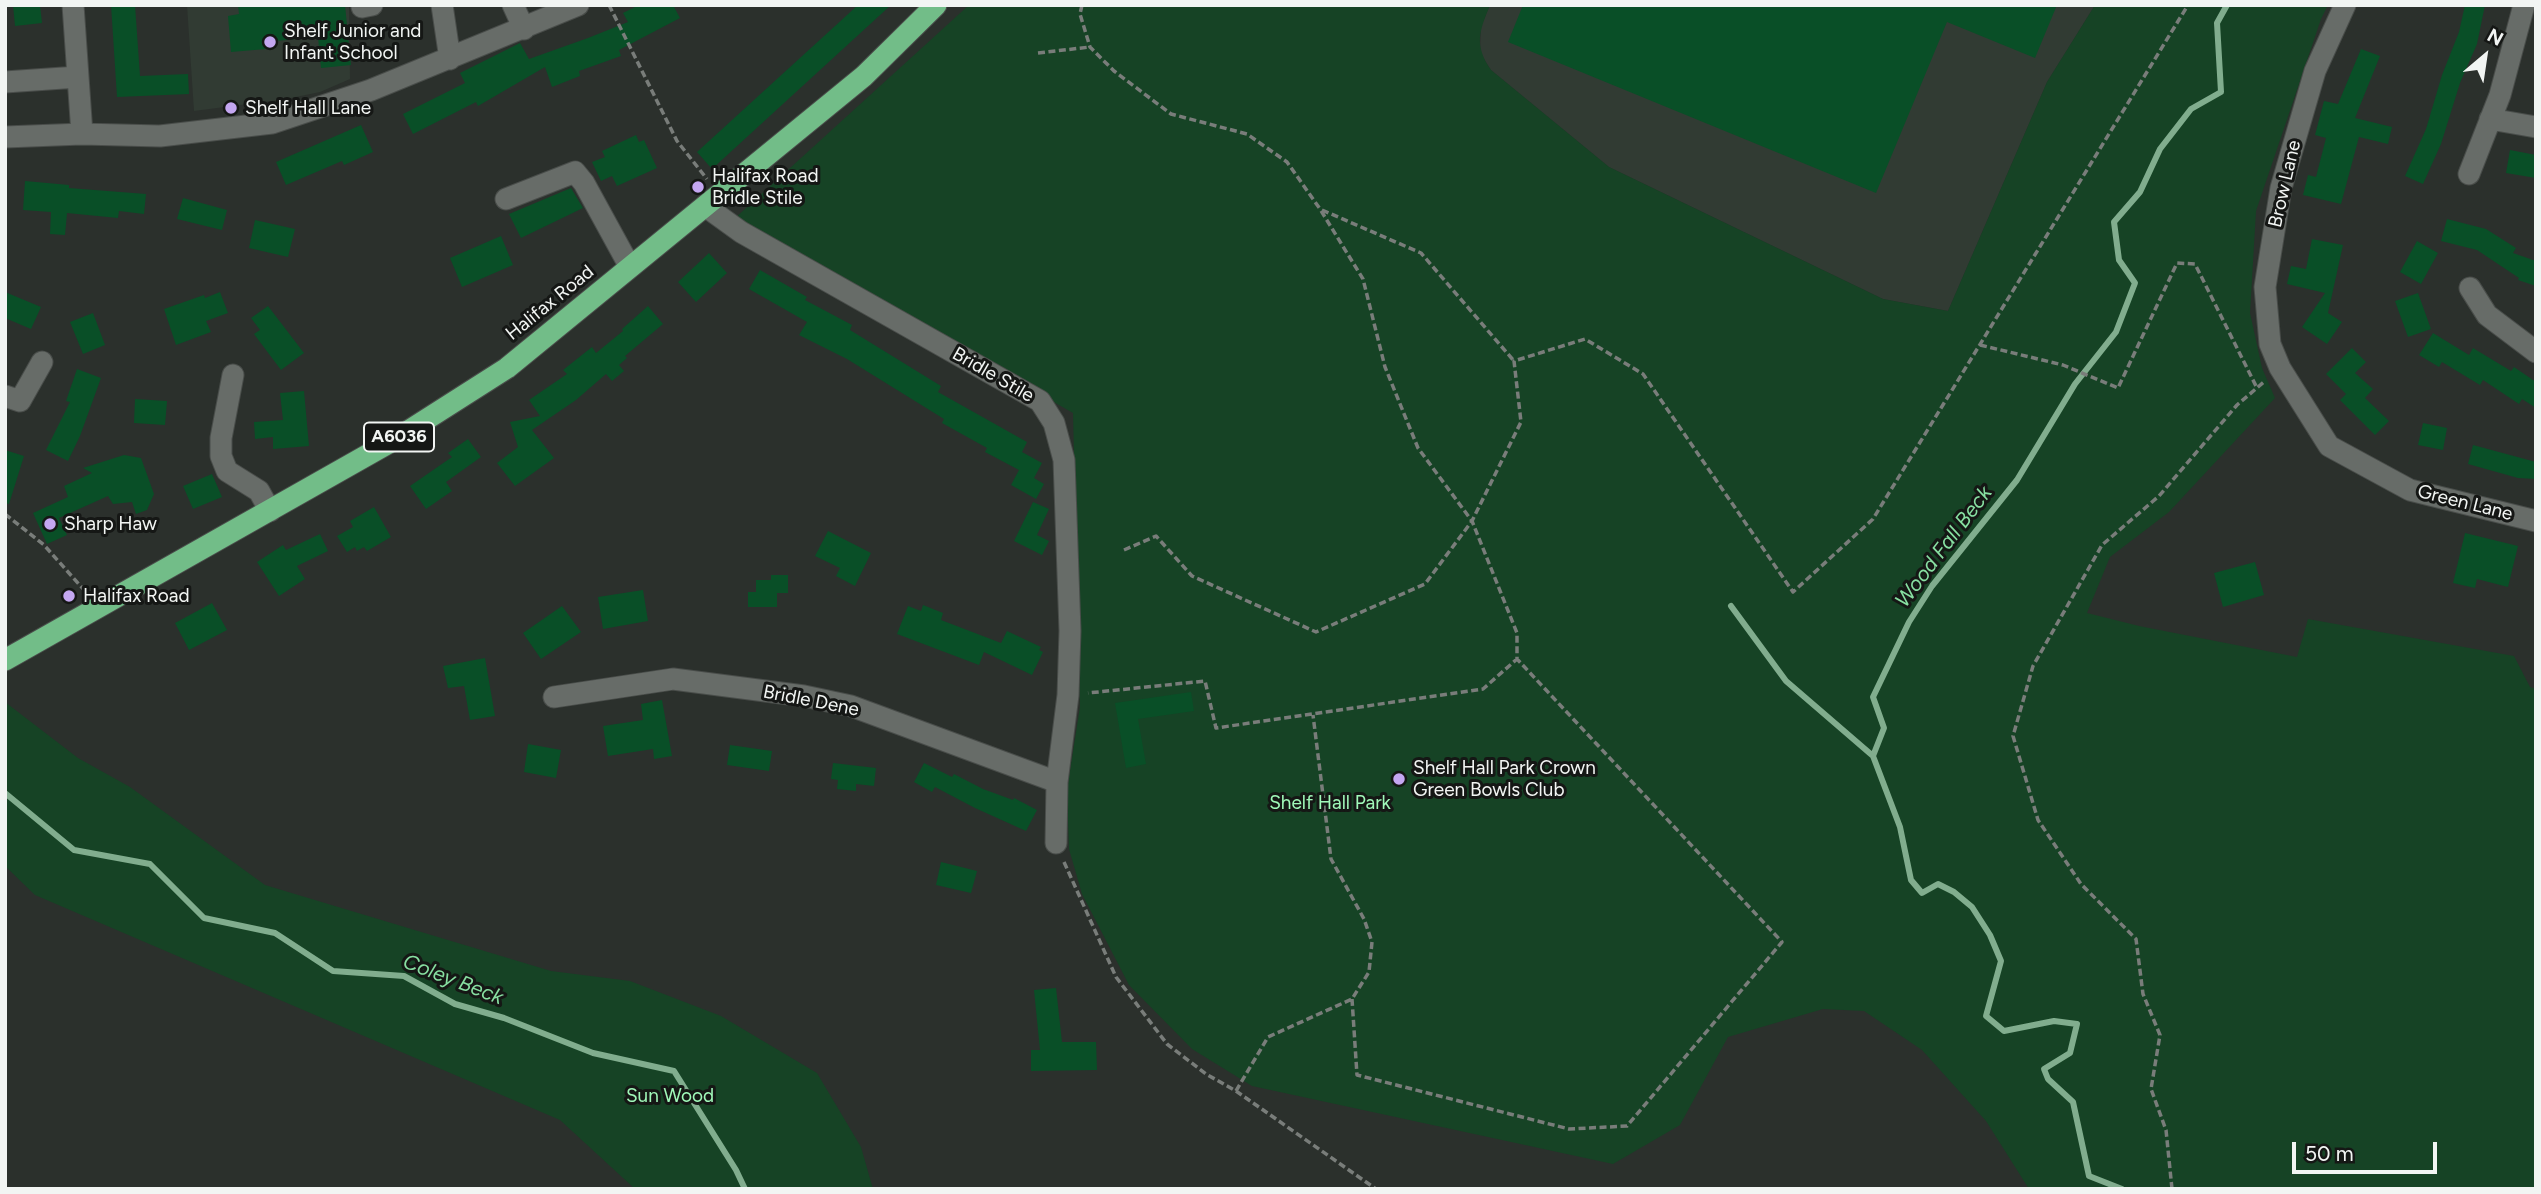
<!DOCTYPE html>
<html>
<head>
<meta charset="utf-8">
<style>
  body { margin:0 }
  #map { position:relative; width:2541px; height:1194px; overflow:hidden; background:#2b302c; font-family:Figtree,sans-serif }
  canvas { display:block }
  .frame { position:absolute; inset:0; border:7px solid #f2f5f3; pointer-events:none }
  .north { position:absolute; left:2450px; top:21px; width:70px; height:70px; -webkit-text-stroke:5px #151715; paint-order:stroke; rotate:29deg; font-size:19px; font-weight:700; line-height:28px; text-align:center; color:#f2f5f3 }
  .north::after { content:''; display:block; margin:auto; width:24px; height:32px; background:#f2f5f3; clip-path:polygon(50% 0,100% 100%,50% 72%,0 100%) }
  .scale { position:absolute; left:2292px; top:1142px; width:145px; height:32px; box-sizing:border-box; border:4px solid #f2f5f3; border-top:0; padding-left:9px; font-size:21px; line-height:24px; white-space:nowrap; color:#f2f5f3; -webkit-text-stroke:5px #151715; paint-order:stroke }
</style>
</head>
<body>
<div id="map">
<canvas width="2541" height="1194"></canvas>
<div class="frame"></div>
<div class="north">N</div>
<div class="scale">50 m</div>
</div>
<script>
const context = document.querySelector('canvas').getContext('2d');
context.lineJoin = 'round';
function paint(path, color) {
  context.fillStyle = color;
  context.fill(path, 'evenodd');
}
function trace(path, color, width, dash) {
  context.strokeStyle = color;
  context.lineWidth = width;
  context.lineCap = dash ? 'butt' : 'round';
  context.setLineDash(dash || []);
  context.stroke(path);
}
function drawText(font, color, halo, rows, align = 'center') {
  context.font = font + ' Figtree,sans-serif';
  context.lineWidth = 6;
  context.setLineDash([]);
  context.textBaseline = 'middle';
  context.strokeStyle = halo;
  context.fillStyle = color;
  for (const [text, x, y, turn = 0] of rows) {
    context.save();
    context.translate(x, y);
    context.rotate((+turn || 0) * Math.PI / 180);
    context.textAlign = isNaN(turn) ? turn : align;
    if (halo) context.strokeText(text, 0, 0);
    context.fillText(text, 0, 0);
    context.restore();
  }
}
paint(new Path2D(`
  M187,5H349L350,79L320,92L286,99L194,111Z
  M1490,5H2095L2047,82L1948,311L1883,299L1609,167L1491,70L1480,53L1481,26Z`), '#313b33');
paint(new Path2D(`
  M969,5H1490C1479,32 1474,45 1491,70L1609,167L1883,299L1948,311L2047,82L2095,5H2328L2321,19L2256,211L2250,313L2262,368L2275,398L2169,512L2110,557L2087,613L2139,626L2297,657L2308,619L2514,656L2530,687L2536,689V1189H2029L1986,1121L1922,1050L1864,1011L1823,1009L1728,1037L1680,1125L1613,1164L1252,1086L1192,1049L1129,985L1082,894L1069,849L1067,790L1080,707L1073,413L734,219Z
  M5,702L78,758L130,787L265,885L551,971L630,981L721,1016L817,1073L861,1147L873,1189H635L560,1120L35,895L5,866Z`), '#164325');
trace(new Path2D(`
  M1731,606L1786,681L1873,756
  M5,793L74,850L150,864L204,918L275,933L333,971L404,976L455,1004L504,1018L593,1053L674,1071L736,1170L745,1189
  M2122,1189L2089,1176L2073,1102L2048,1079L2044,1069L2070,1053L2077,1024L2054,1021L2004,1031L1986,1016L2001,961L1990,935L1972,907L1954,892L1938,884L1922,893L1911,880L1900,827L1873,756L1884,728L1873,697L1909,622L1932,586L2017,480L2075,384L2116,332L2135,283L2119,260L2114,222L2140,192L2160,149L2191,109L2221,92L2217,23L2227,5`), '#81ad8e', 6);
paint(new Path2D(`
  M13,5H40L42,23L15,26Z
  M111,5H135L140,76L188,74L189,94L117,97Z
  M238,5H345L351,65L321,68L318,37L265,42L266,49L231,52L228,16L239,14Z
  M639,5H673L680,18L619,50L621,56L579,71L580,76L552,87L545,67L478,106L476,102L413,134L403,114L465,83L460,73L520,43L529,59L588,38L628,22L623,13Z
  M858,5H891L712,169L697,152Z
  M1523,5H2057L2035,58L1947,22L1876,193L1508,42Z
  M2465,5H2485L2477,44L2460,83L2441,144L2423,184L2405,176L2426,129L2442,75L2459,32Z
  M2361,49L2380,56L2355,118L2392,127L2388,144L2359,137L2341,204L2303,195L2308,175L2316,177L2326,138L2315,135L2324,101L2338,104Z
  M361,125L373,152L344,165L342,161L286,185L276,162Z
  M636,135L639,142L644,140L657,168L617,186L612,176L601,181L592,162L605,157L602,151Z
  M2510,150L2536,155V178L2506,173Z
  M25,181L69,185V188L146,194L144,214L119,211L118,218L67,213L65,235L50,234L51,212L23,210Z
  M571,188L583,208L521,238L509,214Z
  M183,198L227,210L222,230L177,219Z
  M2447,219L2486,229L2516,248L2513,253L2536,261V286L2518,280L2519,278L2477,250L2441,241Z
  M255,220L295,229L288,257L249,248Z
  M501,236L513,265L462,287L450,258Z
  M2312,239L2343,245L2328,313L2342,322L2327,344L2302,327L2325,293L2287,284L2291,266L2306,269Z
  M2417,241L2438,253L2421,284L2400,272Z
  M709,253L727,273L696,302L678,282Z
  M760,270L807,297L805,300L852,325L850,330L941,386L938,392L1027,442L1022,452L1042,463L1034,478L1044,484L1036,499L1011,485L1019,470L985,452L987,448L942,423L944,419L847,359L799,335L807,322L749,289Z
  M5,292L41,307L31,329L5,318Z
  M220,292L228,313L206,321L211,332L176,345L164,309L204,295L205,298Z
  M2418,293L2431,329L2408,337L2395,301Z
  M268,306L304,353L281,370L254,334L260,330L251,318Z
  M648,306L663,324L625,356L627,358L619,365L624,371L612,381L606,374L576,400L532,430L554,458L515,486L497,463L518,447L510,422L540,416L529,400L567,374L563,370L592,347L596,353L623,331L622,329Z
  M93,313L105,345L83,354L70,322Z
  M2433,333L2469,355L2473,348L2511,371L2514,367L2536,382V408L2522,399L2519,404L2483,380L2480,385L2442,362L2439,367L2419,355Z
  M2352,348L2366,362L2355,373L2373,389L2365,398L2389,421L2375,435L2340,400L2346,394L2326,374Z
  M77,369L101,378L80,436L68,461L46,450L70,402L66,401Z
  M304,391L309,446L273,449V437L255,439L254,422L283,420L280,393Z
  M135,399L167,401L165,425L134,423Z
  M2423,423L2447,428L2443,450L2418,445Z
  M468,439L481,457L446,482L452,491L426,509L410,486L452,457L448,453Z
  M2473,445L2536,462V479L2518,478L2468,464Z
  M5,450L24,456L9,504L5,503Z
  M124,455L141,458L154,494L147,510L136,514L132,502L113,504L108,496L59,518L67,535L47,544L33,513L68,497L64,486L92,473L83,468Z
  M212,474L222,497L193,509L183,486Z
  M1033,502L1049,509L1037,535L1049,541L1042,555L1014,541Z
  M374,507L391,537L367,551L364,547L357,551L355,547L347,552L337,536L353,527L350,521Z
  M828,531L871,553L855,586L836,576L840,568L815,556Z
  M2465,533L2518,546L2508,587L2477,579L2475,588L2453,583Z
  M320,534L328,551L297,566L305,579L279,596L257,562L283,545L286,550Z
  M2255,562L2264,595L2223,607L2214,573Z
  M771,575H788V593H777V607H748V592H756V580H771Z
  M643,590L648,621L603,629L598,597Z
  M212,603L227,630L189,650L175,623Z
  M923,605L943,613L941,620L1001,643L1007,631L1041,647L1039,650L1043,652L1032,675L984,652L979,665L897,634L908,606L921,611Z
  M562,606L581,632L541,659L523,633Z
  M485,658L495,716L470,720L464,686L448,688L443,666Z
  M1191,692L1194,711L1138,719L1146,764L1126,768L1115,703Z
  M662,700L672,756L654,759L653,749L608,756L603,726L643,720L641,704Z
  M528,744L561,750L556,778L524,772Z
  M730,745L772,751L769,771L727,765Z
  M833,763L876,768L874,786L856,784V791L837,789L838,780L831,779Z
  M924,763L952,777L954,774L983,789L1013,800L1014,798L1037,810L1026,831L975,808L935,787L932,792L914,782Z
  M941,862L977,871L971,893L936,885Z
  M1056,988L1062,1042H1096L1097,1070L1031,1071V1050H1040L1034,990Z`), '#094f27');
const minor = new Path2D(`
  M73,5L82,134
  M442,5L450,59
  M513,5L524,29
  M2345,5L2315,71L2281,188L2265,287L2270,344L2280,368L2329,446L2410,490L2536,521
  M362,7L372,5
  M5,82L78,77
  M2490,119L2536,127
  M5,137L82,134L160,136L272,123L371,90L578,5
  M2469,174L2500,95L2524,5
  M506,199L575,172L584,183L630,267
  M705,206L741,232L1040,401L1054,423L1064,460L1070,631L1068,695L1057,782L1056,843
  M2470,288L2487,315L2536,352
  M233,375L221,438V456L227,471L259,491L270,511
  M5,396L20,401L42,362
  M554,697L673,679L804,696L851,706L1057,782`);
const highway = new Path2D(`
  M5,660L394,440L507,368L864,76L936,5`);
trace(minor, '#494d4a', 23);
trace(highway, '#494d4a', 23);
trace(new Path2D(`
  M609,5L677,141L707,179
  M1082,5L1080,14L1090,47L1114,71L1171,114L1247,134L1287,162L1320,209L1363,279L1385,367L1418,448L1472,521L1517,633V659L1483,689L1216,728L1205,681L1088,693
  M1038,53L1090,47
  M1322,210L1421,253L1514,361
  M1980,345L2063,365L2118,388L2177,263L2195,264L2257,388
  M5,514L44,545L85,591
  M1124,550L1156,536L1192,576L1316,632L1425,584L1472,521L1521,422L1514,361L1585,339L1643,374L1793,592L1873,519L2188,5
  M1064,862L1116,977L1167,1044L1206,1074L1236,1091L1376,1189
  M1352,999L1357,1075L1569,1129L1627,1126L1782,942L1517,659
  M1236,1091L1268,1037L1352,999L1369,972L1372,942L1364,919L1331,859L1313,715
  M2172,1189L2166,1130L2151,1089L2160,1035L2143,994L2136,939L2081,884L2038,820L2013,736L2033,666L2102,545L2159,496L2237,405L2265,381`), '#797d7a', 3.5, [7, 3.5]);
trace(minor, '#676c68', 21);
trace(highway, '#72bd88', 21);
for (const [x, y, r, color] of [
  [270,42,7,"#c4a7f1"],
  [231,108,7,"#c4a7f1"],
  [698,187,7,"#c4a7f1"],
  [50,524,7,"#c4a7f1"],
  [69,596,7,"#c4a7f1"],
  [1399,779,7,"#c4a7f1"]
]) {
  const dot = new Path2D();
  dot.arc(x, y, r, 0, 2 * Math.PI);
  context.fillStyle = color;
  context.fill(dot);
  trace(dot, '#151715', 2.5);
}
for (const [x, y, w] of [
  [399,437,70]
]) {
  const box = new Path2D();
  box.roundRect(x - w / 2, y - 14.5, w, 29, 5);
  context.fillStyle = '#151715';
  context.fill(box);
  trace(box, '#f2f5f3', 2);
}
drawText('bold 18px', '#f2f5f3', null, [
  ["A6036",399,437]
]);
drawText('19px', '#f2f5f3', '#151715', [
  ["Shelf Junior and",284,31],
  ["Infant School",284,53],
  ["Shelf Hall Lane",245,108],
  ["Halifax Road",712,176],
  ["Bridle Stile",712,198],
  ["Sharp Haw",64,524],
  ["Halifax Road",83,596],
  ["Shelf Hall Park Crown",1413,768],
  ["Green Bowls Club",1413,790]
], 'left');
drawText('19px', '#f2f5f3', '#151715', [
  ["Brow Lane",2285,184,-77],
  ["Halifax Road",550,303,-39],
  ["Bridle Stile",993,375,30],
  ["Green Lane",2465,503,14],
  ["Bridle Dene",811,701,11]
]);
drawText('19px', '#a0f9b9', '#151715', [
  ["Shelf Hall Park",1330,803],
  ["Sun Wood",670,1096]
]);
drawText('italic 21px', '#87dfa1', '#151715', [
  ["Wood Fall Beck",1944,547,-53],
  ["Coley Beck",453,980,21]
]);
</script>
</body>
</html>
